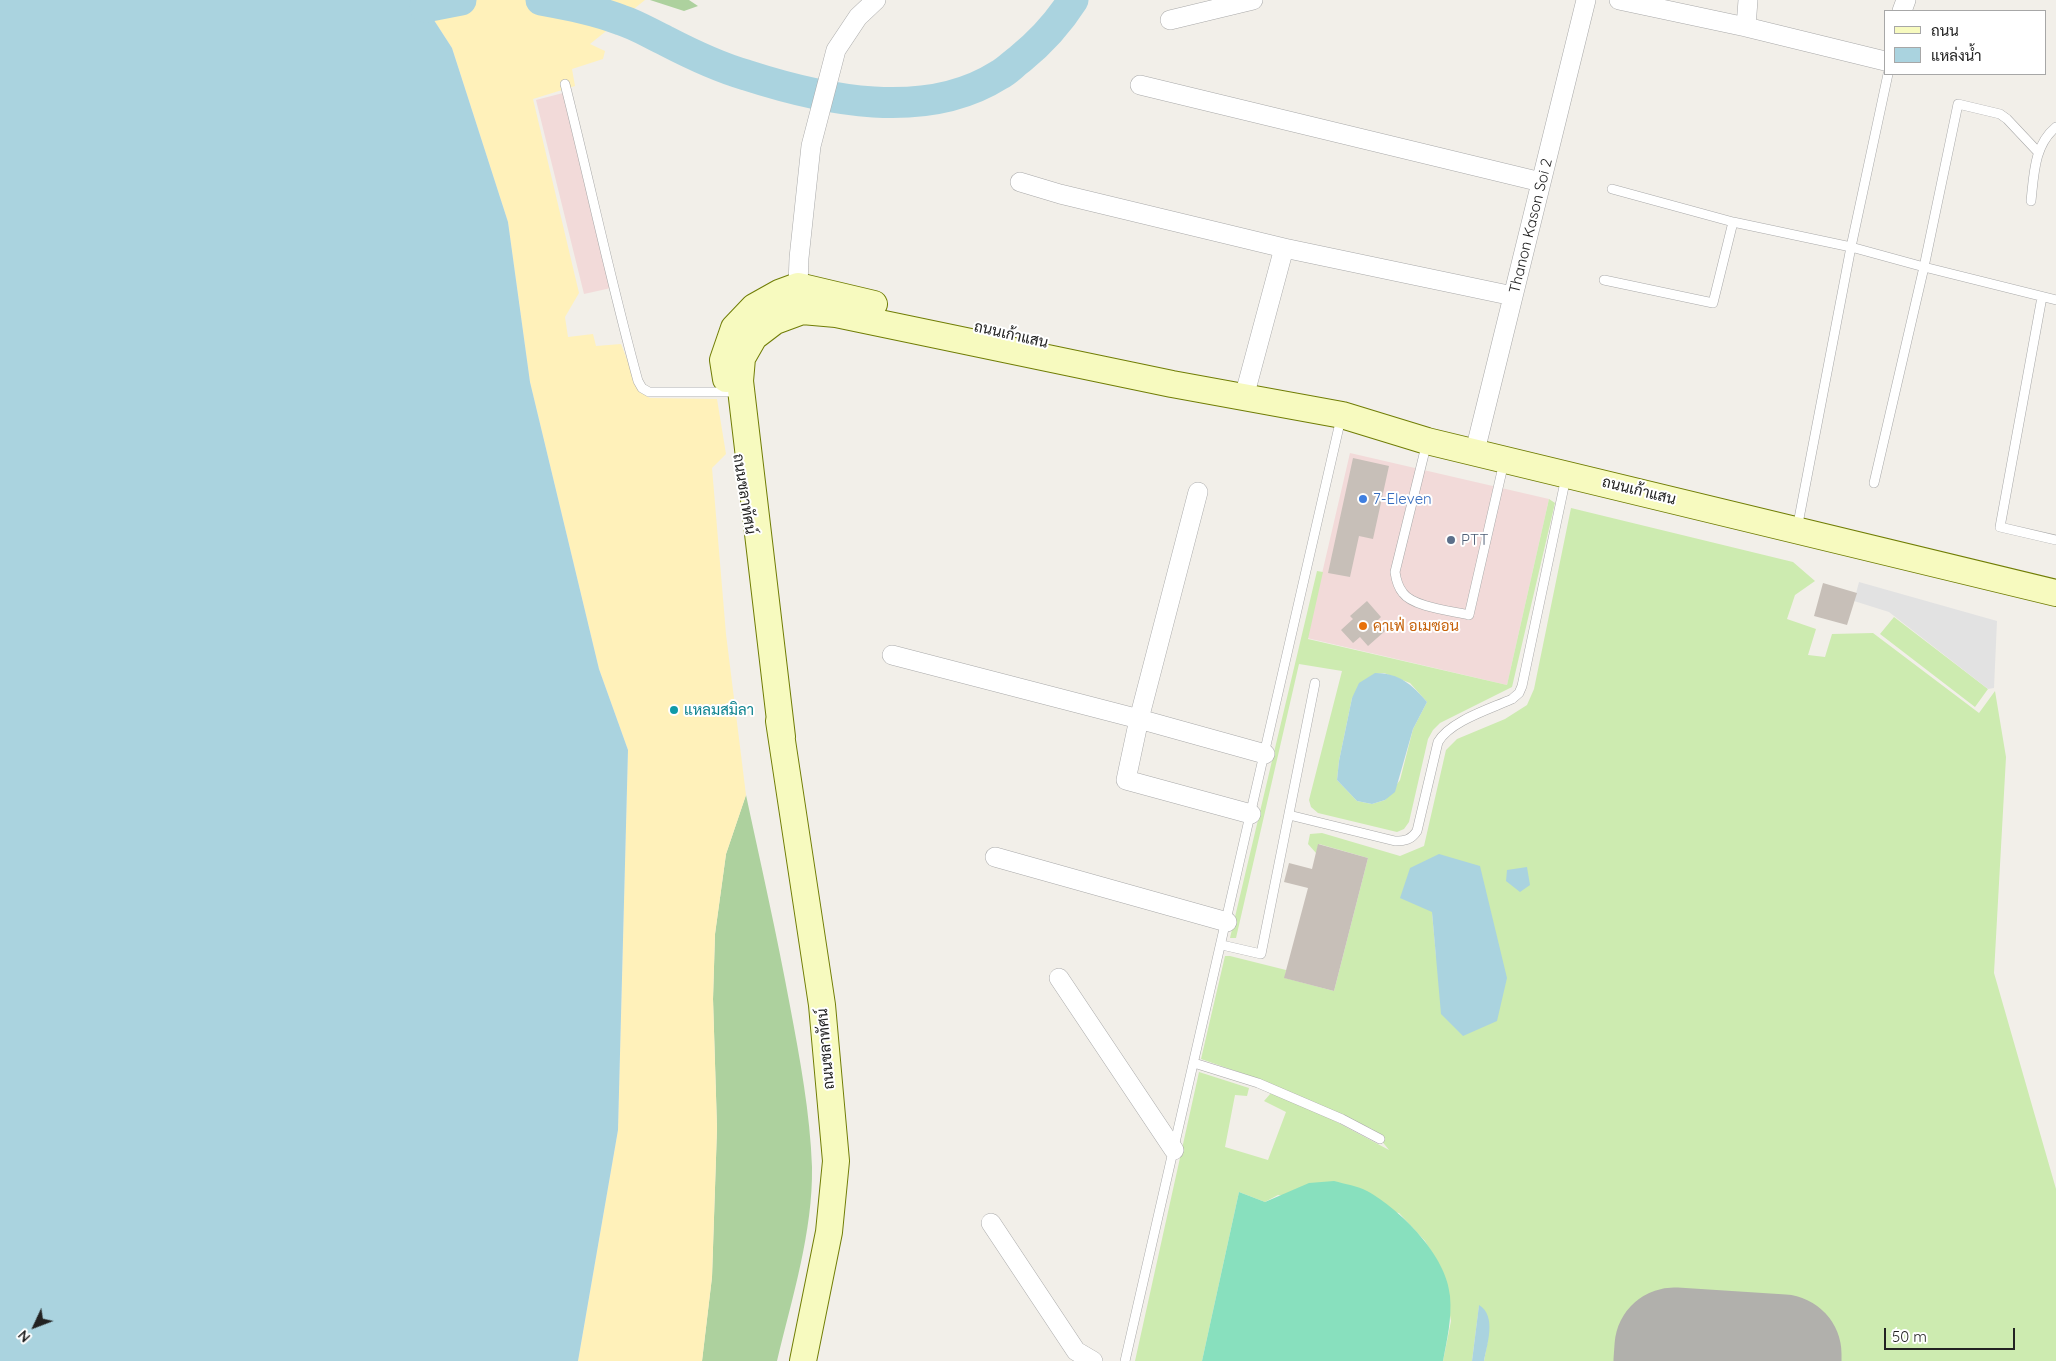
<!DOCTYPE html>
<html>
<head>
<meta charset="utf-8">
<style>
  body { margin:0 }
  #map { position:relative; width:2056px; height:1361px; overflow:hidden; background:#f2efe9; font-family:Quicksand,Sarabun,sans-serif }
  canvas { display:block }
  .legend { position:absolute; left:1884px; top:10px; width:162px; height:65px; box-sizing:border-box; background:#fff; border:1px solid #a7a7a7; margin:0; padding:6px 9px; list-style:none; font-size:15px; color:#222 }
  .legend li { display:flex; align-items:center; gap:10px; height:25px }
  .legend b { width:25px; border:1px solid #a7a7a7 }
  .north { position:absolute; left:10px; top:1301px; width:50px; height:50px; -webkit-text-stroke:4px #fff; paint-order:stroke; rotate:227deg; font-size:14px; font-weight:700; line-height:20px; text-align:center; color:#222 }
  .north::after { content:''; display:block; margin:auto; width:18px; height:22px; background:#222; clip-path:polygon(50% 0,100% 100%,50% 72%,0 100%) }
  .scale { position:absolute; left:1884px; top:1328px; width:131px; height:22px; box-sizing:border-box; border:2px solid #222; border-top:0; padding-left:6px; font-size:15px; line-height:18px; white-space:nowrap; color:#222; -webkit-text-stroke:4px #fff; paint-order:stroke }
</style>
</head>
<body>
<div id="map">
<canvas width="2056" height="1361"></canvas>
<ul class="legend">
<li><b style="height:6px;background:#f7fabf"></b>ถนน</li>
<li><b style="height:14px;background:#aad3df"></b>แหล่งน้ำ</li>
</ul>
<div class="north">N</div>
<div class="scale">50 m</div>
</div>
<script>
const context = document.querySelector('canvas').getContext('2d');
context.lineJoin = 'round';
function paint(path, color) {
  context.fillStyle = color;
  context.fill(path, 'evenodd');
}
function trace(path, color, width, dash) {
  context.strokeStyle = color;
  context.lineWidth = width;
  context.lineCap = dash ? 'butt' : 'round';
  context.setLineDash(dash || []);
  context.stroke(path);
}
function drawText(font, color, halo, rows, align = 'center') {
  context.font = font + ' Quicksand,Sarabun,sans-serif';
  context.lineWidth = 4;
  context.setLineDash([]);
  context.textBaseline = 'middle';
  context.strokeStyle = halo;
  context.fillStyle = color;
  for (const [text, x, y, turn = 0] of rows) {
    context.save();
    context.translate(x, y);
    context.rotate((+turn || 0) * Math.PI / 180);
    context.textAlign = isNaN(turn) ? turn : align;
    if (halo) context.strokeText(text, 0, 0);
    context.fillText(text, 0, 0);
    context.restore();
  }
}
paint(new Path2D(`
  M563,93L611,288L584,294L536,100Z
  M1350,453L1549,499L1507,685L1307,638Z`), '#f2dad9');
paint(new Path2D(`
  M1549,499L1555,503L1512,687L1440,723L1433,730L1428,739L1409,822L1404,829L1397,832L1318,813L1311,807L1309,800L1342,671L1299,664L1236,938H1230L1317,571L1323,572L1308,639L1507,685ZM1384,673L1410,683L1427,702L1413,729L1400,780L1385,800L1372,804L1357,801L1337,780L1339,761L1352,698L1375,674Z
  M1571,508L1793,562L1815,581L1795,595L1787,619L1816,629L1808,655L1825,657L1832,634L1873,633L1979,713L1995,691L2006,757L1994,973L2056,1189V1361H1799V1344L1662,1335L1661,1361H1484L1488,1339L1479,1306L1472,1361H1443L1451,1321L1441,1268L1425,1241L1399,1213L1278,1195L1265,1202L1239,1192L1202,1361H1135L1199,1072L1249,1088L1247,1096L1235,1095L1225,1147L1268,1160L1286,1112L1264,1101L1271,1093L1333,1120L1389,1150L1372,1129L1267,1082L1201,1059L1225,956H1230L1286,970L1285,978L1334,991L1368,858L1319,844L1316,853L1308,844L1310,834L1322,833L1400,856L1424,846L1446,750L1457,739L1505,719L1527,705L1534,689ZM1432,912L1463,1036L1436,956Z
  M1894,617L1988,689L1975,707L1880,634Z`), '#cdebb0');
paint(new Path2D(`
  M650,0H689L698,6L684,11Z
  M746,795C761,865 777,935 790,1006C800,1059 810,1113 812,1167C813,1232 792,1298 777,1361H702L712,1277L717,1128L713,999L715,934L726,854Z`), '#add19e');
paint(new Path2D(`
  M421,0H645L590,44L605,51L603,59L572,69L575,86L533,99L579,293L565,317L568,337L593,334L596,346L621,344L640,392L650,398L717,399L726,454L712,468L726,634L746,795L726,854L715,934L713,999L717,1128L712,1277L702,1361H578L618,1130L628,750L599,669L530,382L508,222L452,48Z`), '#fff1ba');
paint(new Path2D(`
  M1334,1181C1345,1184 1358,1186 1367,1191C1401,1210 1447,1256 1450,1296C1452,1319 1447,1339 1443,1361H1202L1239,1192L1265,1202L1309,1183Z`), '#88e0be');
paint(new Path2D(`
  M1859,582L1997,621L1994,688L1988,689L1889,612L1854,601Z`), '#e2e2e2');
paint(new Path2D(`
  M0,0H421L452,48L508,222L530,382L599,669L628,750L618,1130L578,1361H0Z
  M1375,673C1400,673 1412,685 1427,702L1413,729L1395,792L1385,800L1372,804L1357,801L1337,780L1339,761L1352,698L1359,683Z
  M1439,854L1480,866L1507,978L1497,1021L1463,1036L1441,1014L1432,912L1400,898L1410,868Z
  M1527,867L1530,885L1520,892L1506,881L1507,870Z
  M1479,1305C1497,1316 1487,1344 1484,1361H1472Z`), '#aad3df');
trace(new Path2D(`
  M541,0C568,5 595,10 621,20C637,25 651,34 666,41C691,54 718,67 746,75C823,100 925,122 999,75C1007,71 1013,64 1020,59C1041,42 1059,22 1073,0
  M425,7L461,0`), '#aad3df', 31);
trace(new Path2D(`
  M1673,1361L1674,1347L1782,1354V1361`), '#b1b0ac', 119);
paint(new Path2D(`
  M1353,458L1389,466L1373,539L1359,536L1350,577L1328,573Z
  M1823,583L1857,593L1847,625L1814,616Z
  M1367,601L1381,617L1377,621L1385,631L1368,646L1360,637L1353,643L1341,630L1353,619L1350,616Z
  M1318,844L1368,858L1334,991L1284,978L1308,888L1284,882L1289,863L1312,869Z`), '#c7bfb8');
const service = new Path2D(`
  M565,84C590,183 611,283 638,381L642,388L649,392H728
  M1612,189L1733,222L1851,247L1924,267L2056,300
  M2031,201C2034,174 2034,145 2056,127
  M1604,280L1713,303L1733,222
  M2042,297L2000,527L2056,540
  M1427,442L1395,572C1396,579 1398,587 1403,593C1413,607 1452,611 1469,615L1504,462
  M1874,483L1924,267L1958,104L2000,114L2007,119L2038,152
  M1797,529L1851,247L1888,74
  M1289,815L1395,841C1405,841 1411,840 1417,831L1438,742C1450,721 1490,709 1512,699L1519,693L1522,686L1566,477
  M1222,945L1261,954L1315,683
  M1194,1063L1258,1083L1342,1119L1380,1139
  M1125,1361L1341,418`);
const minor = new Path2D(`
  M1619,0L1746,27L1885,61
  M1902,11L1906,0
  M1170,20L1253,0
  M1746,27L1748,0
  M1140,85L1541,182
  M1020,182L1060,194L1284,248L1513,296
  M800,298L798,286L799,258L811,146L836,50L858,17L876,0
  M1244,397L1284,248
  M1475,451L1586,0
  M1198,492L1139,719L1126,780L1251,814
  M892,655L1139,719L1265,754
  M995,857L1227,922
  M1059,978L1174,1150
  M991,1223L1076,1351L1093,1361`);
const secondary = new Path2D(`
  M726,379L723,360L734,328L754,307L779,293L798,286L874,304
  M779,721L822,1005L836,1161L829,1232L803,1361
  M782,737L740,381L742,358L754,337L775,321L802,311L836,314L1172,384L1342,415L1427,441L2056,593`);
trace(service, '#a9a9a9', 10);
trace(minor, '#a9a9a9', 20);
trace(secondary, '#707d05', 28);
trace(service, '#fff', 9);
trace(minor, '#fff', 19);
trace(secondary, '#f7fabf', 26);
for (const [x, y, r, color] of [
  [1363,499,5,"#3f7fe0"],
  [1451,540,5,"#5c6f8a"],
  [1363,626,5,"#e8710a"],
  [674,710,5,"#0f9aa8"]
]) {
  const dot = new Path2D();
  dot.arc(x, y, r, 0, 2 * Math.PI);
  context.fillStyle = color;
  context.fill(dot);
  trace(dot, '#fff', 2);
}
drawText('15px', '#222', '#fff', [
  ["Thanon Kason Soi 2",1531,226,-76],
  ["ถนนเก้าแสน",1011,335,13],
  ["ถนนเก้าแสน",1639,491,14],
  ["ถนนชลาทัศน์",744,494,81],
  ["ถนนชลาทัศน์",826,1049,-95]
]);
drawText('15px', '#366cbe', '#fff', [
  ["7-Eleven",1373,499]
], 'left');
drawText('15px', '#4e5e75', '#fff', [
  ["PTT",1461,540]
], 'left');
drawText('15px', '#c56008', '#fff', [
  ["คาเฟ่ อเมซอน",1373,626]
], 'left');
drawText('15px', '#0d838f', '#fff', [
  ["แหลมสมิลา",684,710]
], 'left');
</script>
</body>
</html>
